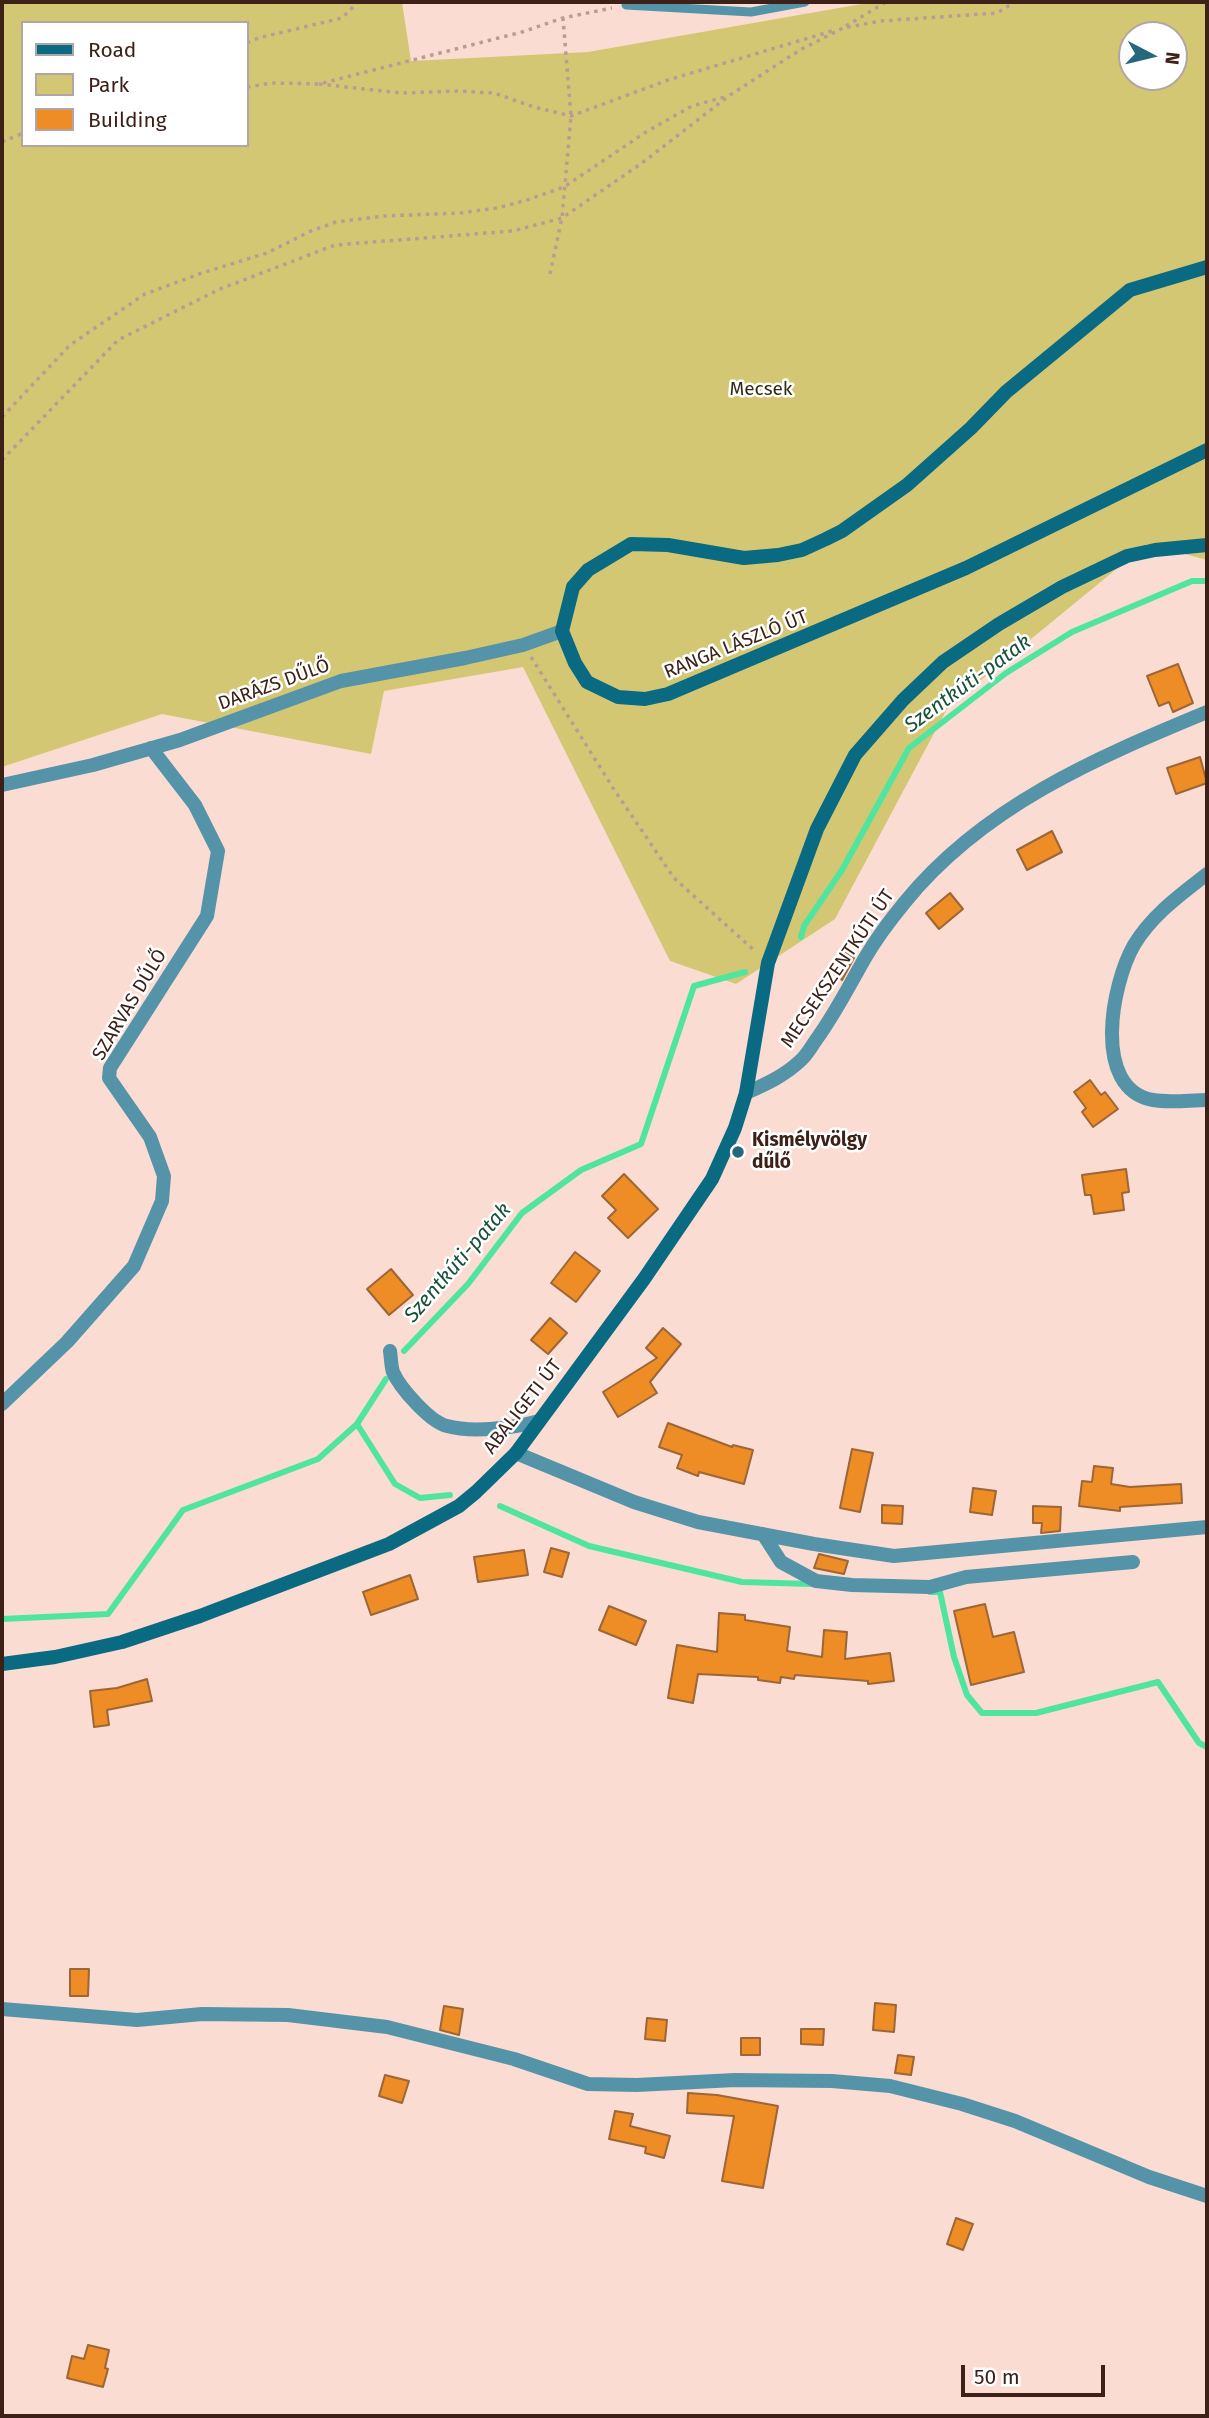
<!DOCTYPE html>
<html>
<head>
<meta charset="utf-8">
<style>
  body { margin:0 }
  #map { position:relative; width:1209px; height:2418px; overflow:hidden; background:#fbdcd2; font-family:"Fira Sans",sans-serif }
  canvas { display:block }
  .frame { position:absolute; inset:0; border:4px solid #3d2118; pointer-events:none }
  .legend { position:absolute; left:21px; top:21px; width:228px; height:126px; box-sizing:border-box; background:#fff; border:2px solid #b1a6a3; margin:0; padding:9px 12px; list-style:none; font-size:21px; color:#3d2118 }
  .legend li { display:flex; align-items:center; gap:14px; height:35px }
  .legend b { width:35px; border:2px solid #b1a6a3 }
  .north { position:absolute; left:1118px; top:21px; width:70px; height:70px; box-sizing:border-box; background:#fff; border:2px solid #b1a6a3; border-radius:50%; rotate:97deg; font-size:19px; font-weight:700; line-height:28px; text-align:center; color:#3d2118 }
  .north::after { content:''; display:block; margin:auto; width:24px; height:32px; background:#26687b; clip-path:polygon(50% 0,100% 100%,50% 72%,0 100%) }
  .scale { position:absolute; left:961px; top:2365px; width:144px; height:32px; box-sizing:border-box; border:4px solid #3d2118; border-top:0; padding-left:9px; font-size:21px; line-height:24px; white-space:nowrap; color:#3d2118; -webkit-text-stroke:5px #fff; paint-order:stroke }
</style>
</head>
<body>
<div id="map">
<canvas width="1209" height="2418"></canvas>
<div class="frame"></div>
<ul class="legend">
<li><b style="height:9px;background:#096a81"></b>Road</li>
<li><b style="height:19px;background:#d4c774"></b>Park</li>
<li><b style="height:19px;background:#ee8c26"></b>Building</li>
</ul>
<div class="north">N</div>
<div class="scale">50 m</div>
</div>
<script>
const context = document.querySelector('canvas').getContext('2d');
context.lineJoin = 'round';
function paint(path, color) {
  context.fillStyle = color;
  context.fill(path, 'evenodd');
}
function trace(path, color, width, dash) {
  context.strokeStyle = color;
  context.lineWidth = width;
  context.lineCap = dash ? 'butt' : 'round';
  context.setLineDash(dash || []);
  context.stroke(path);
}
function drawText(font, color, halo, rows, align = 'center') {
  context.font = font + ' "Fira Sans",sans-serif';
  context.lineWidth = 5;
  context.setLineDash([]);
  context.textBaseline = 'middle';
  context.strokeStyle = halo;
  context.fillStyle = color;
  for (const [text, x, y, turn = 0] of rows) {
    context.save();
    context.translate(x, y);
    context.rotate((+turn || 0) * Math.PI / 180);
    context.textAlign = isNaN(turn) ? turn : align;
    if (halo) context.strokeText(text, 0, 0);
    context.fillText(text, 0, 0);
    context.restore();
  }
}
paint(new Path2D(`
  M2,2H402L411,61L588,52L873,2H1207V560L1147,544L948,707L835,919L736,984L670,961L523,667L384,691L371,754L162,714L2,767ZM23,23H247V145H23ZM1132,35H1174V77H1132Z`), '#d4c774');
trace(new Path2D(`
  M801,937L804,926L842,870L909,748L1006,673L1072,632L1192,581H1207
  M404,1351L468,1284L522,1213L581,1170L641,1144L694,986L745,972
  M357,1424L395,1484L420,1498L450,1495
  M500,1506L589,1546L742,1582L811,1584
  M930,1592H940L954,1657L967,1695L982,1713H1036L1158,1682L1199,1743L1207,1747
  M2,1619L108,1614L183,1510L318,1459L357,1424L386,1379`), '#50e4a1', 6);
const building = new Path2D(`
  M1178,664L1193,703L1173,712L1169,702L1159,706L1147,676Z
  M1200,757L1207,783L1176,794L1167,768Z
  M1052,831L1062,852L1027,870L1017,850Z
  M950,893L963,909L939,929L926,913Z
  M843,950L854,958L842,980L829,969Z
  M1090,1080L1101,1095L1105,1092L1118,1109L1093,1127L1082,1112L1086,1108L1074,1092Z
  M1126,1169L1129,1192L1122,1193L1124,1210L1094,1214L1091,1195H1085L1082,1175Z
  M624,1174L658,1209L628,1238L608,1218L616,1210L602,1196Z
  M575,1252L600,1271L576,1302L551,1283Z
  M391,1269L413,1295L389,1315L367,1289Z
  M550,1318L567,1333L548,1354L531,1340Z
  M663,1328L681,1344L650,1382L657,1393L618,1417L603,1392L657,1358L646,1348Z
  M668,1423L732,1447L733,1445L753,1450L744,1484L699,1472L698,1476L677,1468L682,1455L659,1447Z
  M852,1449L873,1453L860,1512L840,1508Z
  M1094,1466L1113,1468L1111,1484L1130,1487L1181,1484L1182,1503L1120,1507V1511L1079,1506L1082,1481L1092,1482Z
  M973,1488L996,1491L992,1515L970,1512Z
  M882,1505L903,1506L902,1524L882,1523Z
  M1033,1506L1061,1507L1060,1531L1041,1533L1042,1523H1033Z
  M551,1548L569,1553L562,1577L544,1572Z
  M524,1550L528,1575L478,1582L474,1557Z
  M819,1554L848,1561L844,1574L814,1568Z
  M410,1575L418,1599L371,1615L363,1592Z
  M985,1604L993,1637L1014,1632L1024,1672L971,1685L954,1611Z
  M609,1606L646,1621L636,1645L599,1630Z
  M719,1613L745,1615V1620L790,1627L787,1651L822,1657L824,1630L847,1632L845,1659L890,1653L894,1681L868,1684V1681L795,1675L794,1679L781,1677L780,1683L758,1680V1677L698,1674L693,1703L668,1698L677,1645L717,1652Z
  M147,1679L152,1701L107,1710L109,1725L94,1727L90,1691L117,1688Z
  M70,1969H89L88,1996H70Z
  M875,2003L896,2005L894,2032L873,2030Z
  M444,2006L463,2009L459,2035L440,2030Z
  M647,2018L667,2020L665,2041L645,2039Z
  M801,2029H824L823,2045L801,2044Z
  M741,2038H760V2055H741Z
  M898,2055L914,2057L911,2075L895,2073Z
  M385,2075L409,2081L402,2103L379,2096Z
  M688,2093L717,2095L778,2106L763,2188L722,2181L734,2116L687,2113Z
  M615,2111L633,2114L630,2126L670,2136L664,2158L645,2153L646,2147L609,2139Z
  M956,2218L973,2224L963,2250L947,2244Z
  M88,2345L109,2350L105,2368L108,2369L103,2387L67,2378L72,2356L84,2359Z`);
paint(building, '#ee8c26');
trace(building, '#9c6637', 2);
trace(new Path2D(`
  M846,26L886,2
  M247,43L258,38L342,18L358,2
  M319,84L401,93L460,91L494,93L534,107L571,116L668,80L832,31
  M247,87L272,83L319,84L522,32L563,18L612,8
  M2,142L23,133
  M550,274L562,218L571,116L563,18
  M2,417L70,345L145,294L202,273L267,253L311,231L336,222L384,216L460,213L497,208L527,200L564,187L646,132L692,106L728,96
  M2,460L118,340L220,289L335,245L513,231L562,218L642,163L730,95L800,50L843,28L881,21L997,13L1015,2
  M531,657L615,791L674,878L756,952`), '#ba9c92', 3.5, [3.5, 5]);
trace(new Path2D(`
  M626,5L751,12L805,2`), '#5594a8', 9);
trace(new Path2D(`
  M2,785L93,765L180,740L341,681L465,658L523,645L562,631
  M1207,874C1180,895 1152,915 1134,945C1112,983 1091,1089 1153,1100C1170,1103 1190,1100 1207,1100
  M746,1093C766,1084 784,1076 800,1061C807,1055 811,1047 816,1040C835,1014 849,986 865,958C876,939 891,919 905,902C983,806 1096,758 1207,712
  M390,1351C391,1357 391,1366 393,1372C400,1388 430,1422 447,1426C472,1433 514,1428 539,1421
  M2,1404L67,1342L134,1266L162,1201L164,1176L150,1137L109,1078L110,1068L207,916L218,851L195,805L151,748
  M516,1453L634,1502L698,1522L814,1544L894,1556L1207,1527
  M763,1534L781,1562L816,1581L852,1585L930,1587L966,1577L1133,1562
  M2,2009L137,2020L202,2014L288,2015L387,2027L514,2059L588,2084L637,2085L735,2080L832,2081L890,2086L962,2104L1015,2121L1149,2177L1207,2196`), '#5594a8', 14);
trace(new Path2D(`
  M1207,267L1130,290L1006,392L971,428L907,485L842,531L826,539L802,550L778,555L744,558L668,545L631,544L588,570L573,587L562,631L575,663L587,682L618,697L645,699L668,694L966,568L1207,450
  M2,1664L55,1657L122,1642L200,1616L389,1544L459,1506L476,1492L516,1453L644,1279L712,1179L735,1128L746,1093L768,963L817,829L855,755L903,700L943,662L999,624L1062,587L1127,556L1155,550L1207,545`), '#096a81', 14);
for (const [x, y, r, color] of [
  [738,1152,7,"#26687b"]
]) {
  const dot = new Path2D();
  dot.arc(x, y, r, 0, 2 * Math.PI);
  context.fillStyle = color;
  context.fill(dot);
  trace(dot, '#fff', 2.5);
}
drawText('19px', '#2f2b14', '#fff', [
  ["Mecsek",761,390]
]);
drawText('19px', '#3d2118', '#fff', [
  ["RANGA LÁSZLÓ ÚT",736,645,-22],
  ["DARÁZS DŰLŐ",274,685,-20],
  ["MECSEKSZENTKÚTI ÚT",838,969,-56],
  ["SZARVAS DŰLŐ",130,1005,-59],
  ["ABALIGETI ÚT",523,1407,-52]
]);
drawText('bold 19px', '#3d2118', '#fff', [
  ["Kismélyvölgy",752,1141],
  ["dűlő",752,1163]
], 'left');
drawText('italic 21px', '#175237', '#fff', [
  ["Szentkúti-patak",968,684,-36],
  ["Szentkúti-patak",458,1263,-49]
]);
</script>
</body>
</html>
